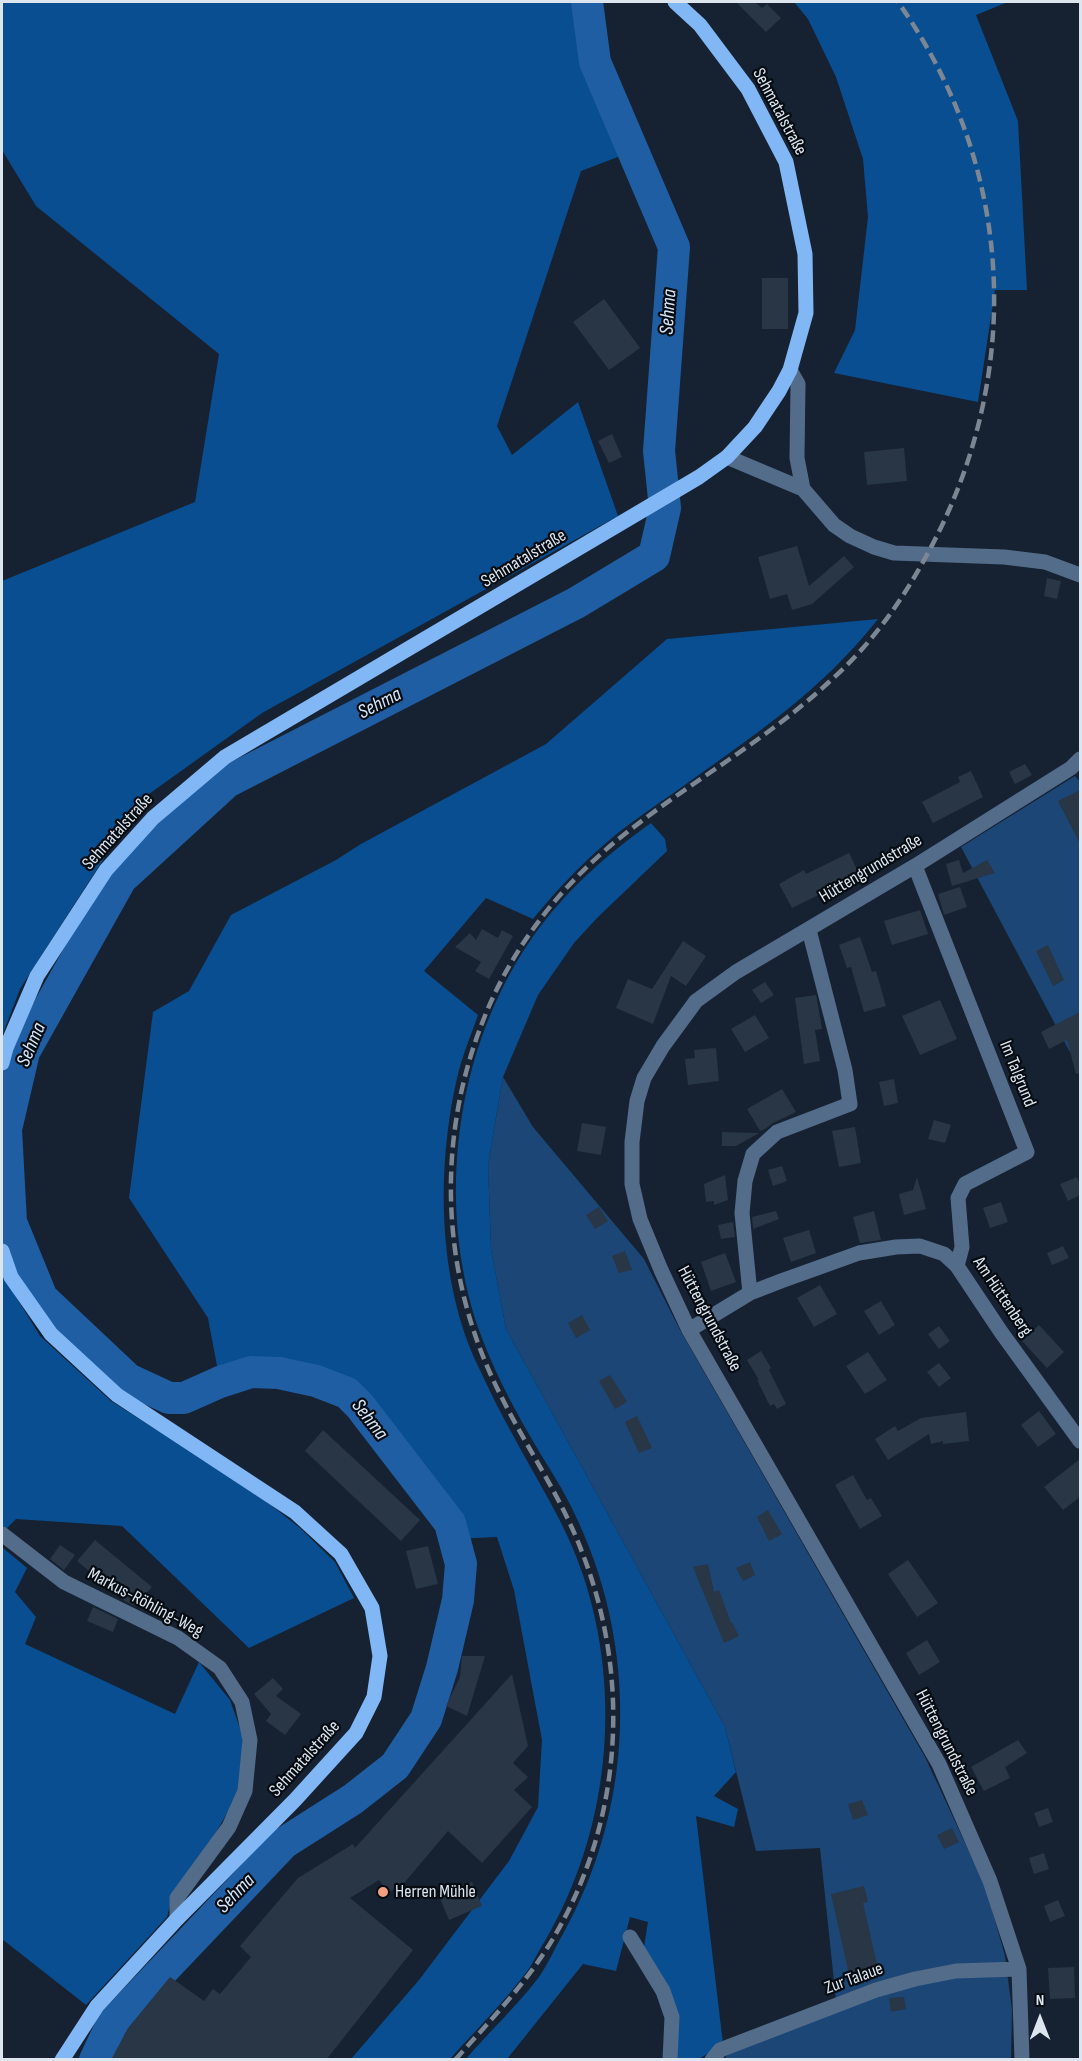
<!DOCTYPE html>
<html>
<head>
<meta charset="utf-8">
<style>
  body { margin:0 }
  #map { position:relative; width:1082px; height:2061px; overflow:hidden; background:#162231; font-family:"Sofia Sans Condensed",sans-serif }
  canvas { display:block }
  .frame { position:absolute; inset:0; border:3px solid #dde5ef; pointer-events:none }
  .north { position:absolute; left:1010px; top:1989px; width:60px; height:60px; -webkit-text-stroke:4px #070c12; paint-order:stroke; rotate:0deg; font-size:16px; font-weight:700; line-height:24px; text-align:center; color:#dde5ef }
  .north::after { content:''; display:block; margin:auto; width:21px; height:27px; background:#dde5ef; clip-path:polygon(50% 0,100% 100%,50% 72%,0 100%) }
</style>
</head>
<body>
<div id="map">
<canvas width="1082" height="2061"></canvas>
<div class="frame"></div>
<div class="north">N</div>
</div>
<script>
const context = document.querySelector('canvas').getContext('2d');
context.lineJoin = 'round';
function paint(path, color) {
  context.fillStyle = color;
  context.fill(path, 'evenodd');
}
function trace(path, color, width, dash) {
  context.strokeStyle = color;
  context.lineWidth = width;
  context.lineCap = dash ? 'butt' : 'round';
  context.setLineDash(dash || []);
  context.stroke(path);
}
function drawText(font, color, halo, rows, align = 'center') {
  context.font = font + ' "Sofia Sans Condensed",sans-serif';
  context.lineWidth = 4.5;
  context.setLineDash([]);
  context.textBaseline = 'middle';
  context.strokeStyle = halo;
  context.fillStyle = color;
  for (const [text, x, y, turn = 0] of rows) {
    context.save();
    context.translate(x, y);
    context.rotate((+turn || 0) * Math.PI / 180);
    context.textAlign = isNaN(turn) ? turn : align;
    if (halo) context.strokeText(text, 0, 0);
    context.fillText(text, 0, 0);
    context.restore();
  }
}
paint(new Path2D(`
  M1075,776L1080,782V1071L961,847Z
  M503,1077L533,1127L644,1259L680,1330L925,1757L986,1888L1005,1956L1012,2010L1011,2059H724L729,2053L837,2010L820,1848L756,1851L725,1727L506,1329L491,1249L488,1164Z`), '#1b4676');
paint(new Path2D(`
  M2,2H576L582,66L623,155L581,171L497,426L512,455L578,402L618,516L262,713L142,799L20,989L2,1036V581L195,502L219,354L36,206L2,150Z
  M794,2H1008L976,15L1018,121L1027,290H995L978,402L834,373L855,330L868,217L863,159L836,77L808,19Z
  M878,619C820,693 750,738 675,792C656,805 637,818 619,832C587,858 559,887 533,919L486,898L424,971L478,1015C471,1035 463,1054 458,1074C436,1166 437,1282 479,1368C490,1392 502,1416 515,1439C539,1484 567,1526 583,1575C623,1695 609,1832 545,1941C539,1950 534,1961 528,1970C506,2000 475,2031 450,2059H351L419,1980L509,1861L538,1807L542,1740L514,1590L497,1537L453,1539L360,1406L347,1393L316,1381L279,1373L251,1372L220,1382L208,1318L129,1198L153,1012L189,991L231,915L336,860L361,844L546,744L667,639Z
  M651,823L665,839L667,851L598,917L574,943L538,995L503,1077L488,1164L491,1249L506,1329L725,1727L736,1772L714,1796L738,1809L734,1827L696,1816L723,2044L699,2059H674L675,2048L644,1947L648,1922L630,1917L616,1971L583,1964L507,2059L465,2060C489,2032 517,2006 539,1977C548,1964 555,1948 563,1934C634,1807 639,1653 578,1521C565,1491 546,1464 530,1436C511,1403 492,1367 479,1330C435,1203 455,1049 532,938C564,892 606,855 651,823Z
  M2,1274L40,1336L111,1401L244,1484L300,1528L335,1562L354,1598L249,1648L122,1526L16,1519L6,1529L2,1527Z
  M2,1547L27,1568L15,1592L36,1617L25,1644L175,1714L199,1662L230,1700L243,1737L240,1791L197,1865L173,1893L167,1917L86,2005L2,1939Z`), '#094e90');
trace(new Path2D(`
  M95,2060L112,2024L284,1843L353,1799L395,1766L426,1719L442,1668L458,1600L461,1564L450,1523L360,1406L347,1393L316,1381L279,1373L251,1372L220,1382L184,1398H169L128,1379L42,1298L11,1222L6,1129L24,1052L121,879L227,782L576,603L654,556L665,508L659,451L674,247L595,62L587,2`), '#1f5ea2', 32);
paint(new Path2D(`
  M736,2H755L762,8L767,4L781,18L766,32Z
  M762,278H788V329H762Z
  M604,299L640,348L609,370L573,322Z
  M612,434L622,457L609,463L598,441Z
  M904,448L907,481L867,485L864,452Z
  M797,546L809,586L844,556L854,567L812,604L792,610L787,594L770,599L758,557Z
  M1047,578L1061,581L1057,599L1044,596Z
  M1025,764L1032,775L1015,784L1009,772Z
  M971,771L983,797L933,823L922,802L960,782L958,777Z
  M1080,790V844L1058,801Z
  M849,853L862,880L841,890L839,885L792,908L779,884L804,870L806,874Z
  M959,860L963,873L987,860L995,873L952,886L946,864Z
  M960,887L967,907L944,915L938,894Z
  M920,910L928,934L892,945L884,921Z
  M482,929L498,938L502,930L513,936L489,979L475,971L481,962L455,947L470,933L476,940Z
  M860,937L872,972L876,971L886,1006L864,1012L851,967L847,968L839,945Z
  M683,941L706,956L686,986L671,976L653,1024L616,1008L628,979L652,989Z
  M1048,945L1064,980L1053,986L1036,951Z
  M765,982L774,995L761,1003L752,990Z
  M816,995L822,1029L815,1030L820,1061L804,1064L795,998Z
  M940,1000L957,1039L920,1055L902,1016Z
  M1080,1012V1073L1076,1074L1067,1040L1049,1049L1041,1032Z
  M755,1015L769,1038L745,1052L731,1029Z
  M716,1048L719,1081L688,1085L685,1059L695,1058L694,1050Z
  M894,1079L898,1103L884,1106L879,1082Z
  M782,1089L796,1112L773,1123L765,1129L760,1131L747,1109Z
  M934,1120L951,1125L945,1143L928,1139Z
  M582,1123L606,1127L601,1155L577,1151Z
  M855,1127L861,1163L839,1167L832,1131Z
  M722,1132L759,1133L736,1146H722Z
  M782,1166L787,1181L773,1186L768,1170Z
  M725,1175L728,1200L714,1205V1201L706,1202L704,1184Z
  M917,1177L926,1209L904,1215L899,1194L913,1190Z
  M1077,1177L1080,1185V1195L1068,1201L1060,1184Z
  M1001,1202L1008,1222L990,1228L983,1208Z
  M599,1207L608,1221L595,1229L586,1215Z
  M776,1211L779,1219L753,1229L752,1217Z
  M874,1211L881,1240L860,1243L853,1217Z
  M733,1222L735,1237L721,1239L718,1225Z
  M809,1230L816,1253L791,1262L783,1238Z
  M1063,1246L1069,1258L1052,1265L1047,1253Z
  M625,1251L632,1270L619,1273L612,1256Z
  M725,1253L736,1282L711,1291L701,1262Z
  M820,1285L837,1314L814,1327L797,1298Z
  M881,1301L895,1325L879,1335L864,1311Z
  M582,1315L590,1330L576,1338L568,1323Z
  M1039,1325L1064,1352L1047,1368L1022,1341Z
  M939,1326L950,1341L939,1349L928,1334Z
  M761,1351L771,1368L769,1370L786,1404L777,1409L774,1404L770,1406L757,1380H759L747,1360Z
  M868,1352L887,1380L865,1394L846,1366Z
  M939,1363L951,1378L939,1387L927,1372Z
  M610,1375L627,1402L615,1409L599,1381Z
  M1039,1411L1056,1434L1038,1447L1021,1425Z
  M966,1412L969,1441L943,1444V1441L931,1444L929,1434L888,1460L875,1439L895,1426L898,1431L921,1418Z
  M637,1416L652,1448L639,1453L625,1422Z
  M323,1430L420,1520L401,1541L305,1451Z
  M1080,1459V1497L1063,1510L1044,1487Z
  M853,1475L867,1500L871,1498L882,1516L860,1529L835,1485Z
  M768,1510L782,1534L769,1541L757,1517Z
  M95,1540L152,1587L135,1606L125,1601L77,1561Z
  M60,1545L75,1555L64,1570L50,1559Z
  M428,1546L438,1584L416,1589L406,1551Z
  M908,1560L938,1603L917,1617L888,1574Z
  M750,1562L755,1575L743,1581L736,1568Z
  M708,1564L714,1592L719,1590L731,1623L732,1622L739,1636L724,1643L693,1567Z
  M93,1607L118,1619L113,1632L87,1621Z
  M927,1640L940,1662L919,1675L906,1653Z
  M462,1656H485L467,1716L446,1706L460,1677Z
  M512,1674L528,1746L513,1763L528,1777L514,1790L532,1807L482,1863L448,1831L405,1882L388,1893L379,1880L350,1898L413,1950L326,2060H111L128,2028L170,1977L204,2001L213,1989L220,1994L251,1957L240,1946L298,1878L353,1844L355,1848Z
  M273,1678L283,1689L276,1696L301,1714L285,1735L266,1721L271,1714L254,1694Z
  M1018,1740L1027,1753L1005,1767L1010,1778L984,1791L971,1767Z
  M862,1800L868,1815L853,1820L848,1804Z
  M1048,1808L1053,1822L1039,1827L1034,1813Z
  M952,1828L959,1842L944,1849L937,1835Z
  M1044,1853L1049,1869L1034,1874L1029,1858Z
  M472,1882L482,1906L449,1920L439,1896Z
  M864,1886L868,1902L863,1903L879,1973L850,1979L831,1894Z
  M1058,1900L1065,1916L1050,1922L1044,1906Z
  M1074,1967L1075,1998L1050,1999L1048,1968Z
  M904,1997L906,2009L891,2012L889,1998Z`), '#283645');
trace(new Path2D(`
  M790,370L798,384L797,458L803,489
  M727,457L803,489L834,525L850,536L874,547L894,553L1004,557L1045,562L1080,575
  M915,866L1027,1152L965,1184L958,1198L962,1247L957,1266
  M750,1293L742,1213L745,1181L753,1154L777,1132L850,1104L845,1070L809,930
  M689,1330L750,1293L781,1281L859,1253L896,1247L920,1246L944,1254L957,1266L1001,1332L1080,1441
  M2,1534L64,1582L178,1638L220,1668L242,1702L250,1740L245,1791L229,1827L177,1898V1919
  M630,1937L663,1991L672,2017L670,2060
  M712,2060L720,2050L876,1990L915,1979L956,1971L1019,1969
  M1022,2060L1019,1969L990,1881L939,1764L689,1330L661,1270L640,1219L632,1184V1142L637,1101L644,1078L663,1046L696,1001L736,972L915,866L1071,768L1080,759`), '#536c8a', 15);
trace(new Path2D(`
  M2,1063L6,1048L37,976L106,870L153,818L225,757L699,477L727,457L755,427L779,391L790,370L806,313L805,254L786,162L748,89L700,25L675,2
  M2,1251L11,1277L51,1334L117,1395L295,1512L341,1554L372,1608L380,1656L374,1697L356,1733L295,1800L177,1919L97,2006L62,2060`), '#82b7f6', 15);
trace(new Path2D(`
  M455,2060C487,2024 520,1990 546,1950C622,1831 633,1682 582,1552C561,1496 526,1447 500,1394C442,1280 435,1146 481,1026C506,959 548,901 602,853C673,791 759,747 829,682C871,645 903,600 929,551C1025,373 1015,167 898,2`), '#7d8793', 4.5, [12, 6]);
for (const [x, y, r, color] of [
  [383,1892,6,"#f2a07f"]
]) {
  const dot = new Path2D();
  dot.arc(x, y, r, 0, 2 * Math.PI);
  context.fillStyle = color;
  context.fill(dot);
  trace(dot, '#070c12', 2);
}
drawText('18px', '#dde5ef', '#070c12', [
  ["Sehmatalstraße",779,112,62],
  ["Sehmatalstraße",524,559,-31],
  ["Sehmatalstraße",118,832,-48],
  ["Hüttengrundstraße",871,869,-31],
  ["Im Talgrund",1017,1074,68],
  ["Am Hüttenberg",1002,1297,56],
  ["Hüttengrundstraße",709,1319,62],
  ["Markus-Röhling-Weg",145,1603,28],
  ["Hüttengrundstraße",946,1743,63],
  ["Sehmatalstraße",305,1759,-48],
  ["Zur Talaue",854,1979,-20]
]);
drawText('18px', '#dde5ef', '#070c12', [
  ["Herren Mühle",395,1892]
], 'left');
drawText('italic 20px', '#d6e6f9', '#070c12', [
  ["Sehma",669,312,-86],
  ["Sehma",380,704,-27],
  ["Sehma",32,1045,-67],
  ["Sehma",369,1420,52],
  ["Sehma",236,1894,-46]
]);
</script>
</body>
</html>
